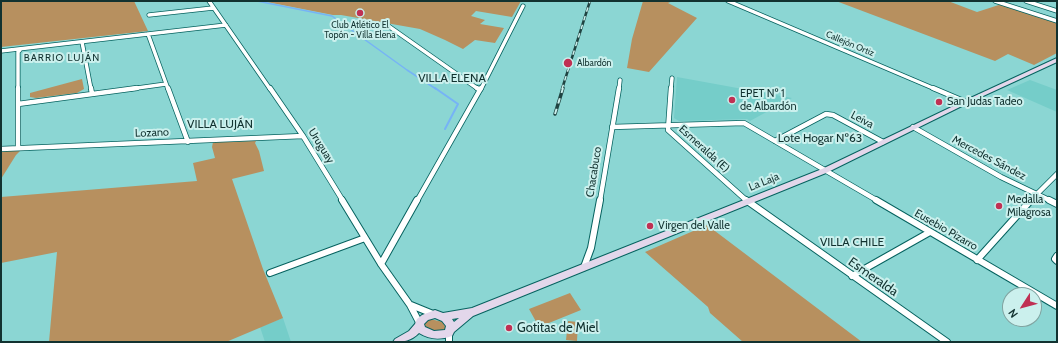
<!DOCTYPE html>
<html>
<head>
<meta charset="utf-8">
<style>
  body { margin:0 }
  #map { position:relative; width:1058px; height:343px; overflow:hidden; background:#8bd6d3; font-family:Cabin,sans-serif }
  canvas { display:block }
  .frame { position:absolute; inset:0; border:2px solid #123230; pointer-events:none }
  .north { position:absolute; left:1002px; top:287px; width:40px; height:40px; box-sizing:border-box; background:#cbf0ed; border:1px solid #81a4a1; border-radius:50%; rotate:234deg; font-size:11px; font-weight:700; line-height:16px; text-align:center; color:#123230 }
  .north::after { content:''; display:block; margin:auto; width:14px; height:18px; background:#c03053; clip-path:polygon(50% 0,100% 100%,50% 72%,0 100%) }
</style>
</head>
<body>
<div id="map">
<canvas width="1058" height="343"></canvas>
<div class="frame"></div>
<div class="north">N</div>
</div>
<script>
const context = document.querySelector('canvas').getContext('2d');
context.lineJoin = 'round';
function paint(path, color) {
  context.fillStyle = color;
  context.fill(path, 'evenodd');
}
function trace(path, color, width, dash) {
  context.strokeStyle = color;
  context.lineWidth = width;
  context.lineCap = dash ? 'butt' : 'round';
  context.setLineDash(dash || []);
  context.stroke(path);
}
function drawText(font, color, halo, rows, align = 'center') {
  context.font = font + ' Cabin,sans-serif';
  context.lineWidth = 4;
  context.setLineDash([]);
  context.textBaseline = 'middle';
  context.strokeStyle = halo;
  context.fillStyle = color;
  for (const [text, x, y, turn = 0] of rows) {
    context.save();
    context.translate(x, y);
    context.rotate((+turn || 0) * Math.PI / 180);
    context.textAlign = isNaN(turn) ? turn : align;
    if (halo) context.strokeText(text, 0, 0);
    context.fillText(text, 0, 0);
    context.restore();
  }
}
paint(new Path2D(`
  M677,77L792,98L750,121L747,119L679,121L674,118Z
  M1030,80L1057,90V112L1007,90Z
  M283,318L291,342H265L260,327Z`), '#75cdc9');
paint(new Path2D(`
  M1,1H134L148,31L1,47Z
  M262,1H521L512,17L476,11L471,16L485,20L480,24L504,28L495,43L475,40L463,49L445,40L420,29L341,15H333Z
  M643,1H673L668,3L697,18L649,72L627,68L632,39Z
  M836,1H948L977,12L1005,3L1057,20V53L1034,65L1008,54L995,61Z
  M82,79L84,89L77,93L36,98L30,97V93Z
  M256,141L255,143L259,151L264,171L232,179L263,269L283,318L226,342H49L57,252L1,263V197L197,181L193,163L215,158L212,147L213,142Z
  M21,150L16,155L1,179V151Z
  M707,225L862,342H743L710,313L708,307L645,252Z
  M570,293L581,310L539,327L529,309Z
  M430,319L443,322L446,328L439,335L422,326Z
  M568,321L578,322L577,341L566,340Z`), '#b7905f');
trace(new Path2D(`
  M257,1L332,16L407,70L436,89`), '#76b3f6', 1.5);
trace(new Path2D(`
  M435,88L458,104L445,129`), '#76b3f6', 2);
const streetFar2 = new Path2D(`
  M209,1L270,89
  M728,1L935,89
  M995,1L1057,21
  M1026,1L1057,11
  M149,15L213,8
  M387,25L478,89
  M148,34L168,89
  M82,42L91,89
  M1,51L226,25
  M18,89V52L20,50
  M130,89L166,84
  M481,89L523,6
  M619,89L620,80
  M671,89L672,78`);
const streetFar1 = new Path2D(`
  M18,88V148
  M91,88L92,94
  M168,88L188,142
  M270,88L303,136L343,201
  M477,88L480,90
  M671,88L668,130L747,201
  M933,88L966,102
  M18,104L137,88
  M612,127L744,123L878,201
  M913,127L1001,177L1051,201
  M775,141L826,114L833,115L883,142
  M1,149L303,136
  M417,201L481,88
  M600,201L619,88
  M1030,201L1057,174`);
const street = new Path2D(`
  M342,200L381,264L410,305L420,324
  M746,200L947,342
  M876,200L1057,306
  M1049,200L1057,204
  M1057,256L1055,259L1057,261
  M977,260L1031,200
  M381,264L417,200
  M584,267L591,248L600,200
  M270,273L365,238
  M852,276L930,232
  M411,305L433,314
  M449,333V342`);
const secondary = new Path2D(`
  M1057,58V62L968,103L826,173L473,316L454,332L452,336C440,340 430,340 419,333C411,341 404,342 393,342L395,339L409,331L415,324L417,319L422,315L435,310L443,313L472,308L822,169L964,101ZM435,318L442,321L446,326L445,330L434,331L425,327L424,324L428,320ZM459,318L454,322L452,319Z`);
trace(streetFar2, '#06625f', 5);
trace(streetFar1, '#06625f', 6);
trace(street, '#06625f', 8);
trace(secondary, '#06625f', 2);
trace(streetFar2, '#fff', 3.5);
trace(streetFar1, '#fff', 4.5);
trace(street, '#fff', 6);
paint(secondary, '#e3d7eb');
const railFar1 = new Path2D(`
  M562,89L590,1`);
const rail = new Path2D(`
  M555,114L563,88`);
trace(railFar1, '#1f4341', 2.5);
trace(rail, '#1f4341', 3.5);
trace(railFar1, '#cbf0ed', 1.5, [4.5]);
trace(rail, '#cbf0ed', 2, [5.5]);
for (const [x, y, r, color] of [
  [360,13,4,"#c03053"],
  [568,63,5,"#c03053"],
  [732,100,4,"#c03053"],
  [939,102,4,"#c03053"],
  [999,206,4,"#c03053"],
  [650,226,4,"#c03053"],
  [509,328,4,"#c03053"]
]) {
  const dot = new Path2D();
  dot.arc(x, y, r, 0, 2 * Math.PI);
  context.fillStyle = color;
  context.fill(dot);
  trace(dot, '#cbf0ed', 1.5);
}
drawText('9px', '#123230', '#cbf0ed', [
  ["Club Atlético El",360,25],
  ["Topón - Villa Elena",360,35],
  ["Albardón",577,63,"left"]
]);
drawText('9px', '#123230', '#cbf0ed', [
  ["Callejón Ortiz",850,44,23]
]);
context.letterSpacing = '1px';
drawText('10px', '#123230', '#cbf0ed', [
  ["BARRIO LUJÁN",62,58]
]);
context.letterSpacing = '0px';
drawText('11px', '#123230', '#cbf0ed', [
  ["EPET Nº 1",740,94],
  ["de Albardón",740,107],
  ["San Judas Tadeo",947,102],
  ["Medalla",1007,200],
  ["Milagrosa",1007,213],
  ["Virgen del Valle",658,226]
], 'left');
drawText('11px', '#123230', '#cbf0ed', [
  ["Leiva",862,120,28],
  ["Lozano",152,133,-2],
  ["Uruguay",321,146,58],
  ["Esmeralda (E)",704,149,42],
  ["Mercedes Sández",989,158,28],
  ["Chacabuco",594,172,-81],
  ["La Laja",764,182,-22],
  ["Eusebio Pizarro",946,230,30]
]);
drawText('12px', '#123230', '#cbf0ed', [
  ["VILLA ELENA",452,78],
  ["VILLA LUJÁN",220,124],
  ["Lote Hogar Nº63",820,138],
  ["VILLA CHILE",852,242]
]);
drawText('13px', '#123230', '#cbf0ed', [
  ["Esmeralda",873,277,35]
]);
drawText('13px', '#123230', '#cbf0ed', [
  ["Gotitas de Miel",517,328]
], 'left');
</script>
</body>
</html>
